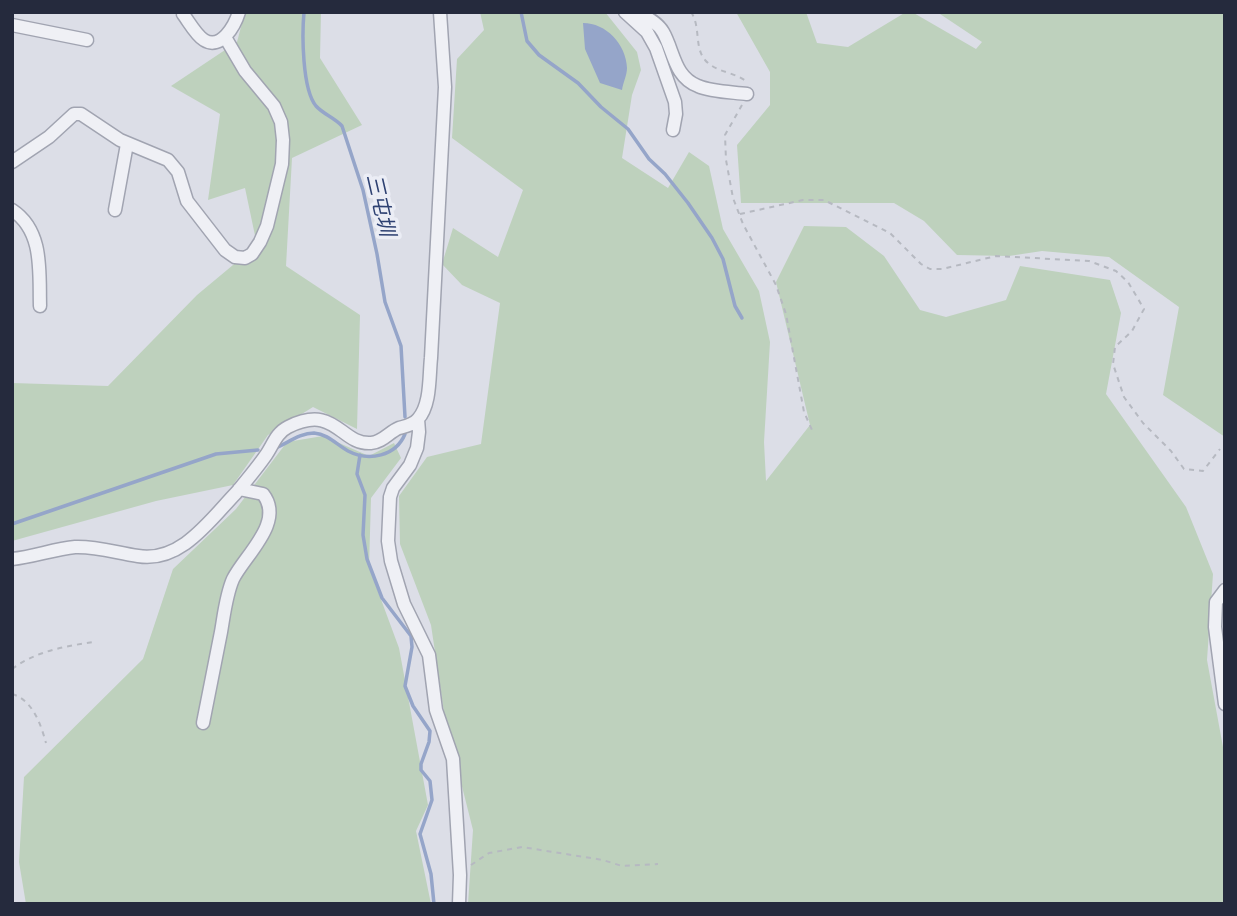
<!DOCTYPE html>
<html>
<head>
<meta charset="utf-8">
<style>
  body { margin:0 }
  #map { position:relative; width:1237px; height:916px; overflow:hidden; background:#dcdee7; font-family:"Alegreya Sans",sans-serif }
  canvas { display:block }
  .frame { position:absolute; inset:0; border:14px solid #252a3d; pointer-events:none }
</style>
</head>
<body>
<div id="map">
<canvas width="1237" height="916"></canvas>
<div class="frame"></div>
</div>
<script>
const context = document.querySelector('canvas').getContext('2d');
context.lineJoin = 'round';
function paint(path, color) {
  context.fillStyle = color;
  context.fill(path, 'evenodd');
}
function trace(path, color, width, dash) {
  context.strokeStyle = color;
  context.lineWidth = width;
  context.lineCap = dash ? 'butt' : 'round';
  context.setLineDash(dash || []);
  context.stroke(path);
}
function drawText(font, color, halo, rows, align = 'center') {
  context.font = font + ' "Alegreya Sans","Noto Sans TC",sans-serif';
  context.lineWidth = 7;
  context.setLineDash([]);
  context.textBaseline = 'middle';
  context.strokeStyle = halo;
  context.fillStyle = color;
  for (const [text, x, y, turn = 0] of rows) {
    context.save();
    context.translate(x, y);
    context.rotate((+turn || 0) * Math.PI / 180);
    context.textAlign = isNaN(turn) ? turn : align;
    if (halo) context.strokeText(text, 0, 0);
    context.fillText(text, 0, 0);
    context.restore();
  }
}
paint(new Path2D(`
  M245,12H321L320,58L362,125L292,158L286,266L360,315L357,429L313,407L268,435L233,485L156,501L12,541V383L108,386L197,295L257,245L245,188L208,200L220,114L171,86L237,42Z
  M480,12H605L637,52L641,70L632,95L622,158L668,188L689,152L709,166L723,229L759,291L770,342L764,442L766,481L810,425L776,282L804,226L846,227L884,256L920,310L946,317L1006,300L1020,266L1110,280L1121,313L1106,394L1186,507L1213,574L1207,660L1225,758V904H468L473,830L445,719L431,625L400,544L399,496L427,457L481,444L500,303L462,285L442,264L453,228L498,257L523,190L452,138L457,59L484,30Z
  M736,12H806L817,43L848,47L906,12H912L976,49L982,42L937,12H1225V437L1163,395L1179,307L1109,257L1042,251L1009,256L957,255L924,221L894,203H741L737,145L770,105V72Z
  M323,436L369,456L394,443L401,458L371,498L369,567L399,648L428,805L416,831L431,904H26L19,862L24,777L143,659L173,569L236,509L287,442Z`), '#bed1bd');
paint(new Path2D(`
  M583,23C606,23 626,44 627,68C627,75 623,83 622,90L600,83L585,49Z`), '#95a5c9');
trace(new Path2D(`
  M304,12C302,34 302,89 316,106C323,114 335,118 342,126L363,190L377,254L385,302L401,346L405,417
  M521,12L527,41L539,55L578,83L601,107L628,129L649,159L665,174L688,203L712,238L723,259L735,306L742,318
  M278,447C289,442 301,433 314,433C328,434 337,445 348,451C369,462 396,456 405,434
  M360,455L357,474L365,495L363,535L367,559L382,598L411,636L412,647L405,686L413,706L430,731L429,742L421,764V770L430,781L432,800L420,834L431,874L434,904
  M12,524L216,454L258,450`), '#95a5c9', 3.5);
const minor = new Path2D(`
  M625,12L647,32L656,48L675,102L676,114L673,130
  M637,12C647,17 658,23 663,32C674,51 674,77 698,86C712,92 732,92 747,94
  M183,14C189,22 196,35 204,40C221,51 235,25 239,12
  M12,25L87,40
  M12,162L49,137L74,114H81L120,140L168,160L178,172L187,201L225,250L235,257L245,258L252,254L260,242L267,226L282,164L283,140L281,122L274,106L245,71L225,37
  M12,210C44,231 39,272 40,306
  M115,210L127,144
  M418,419L419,432L417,448L410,465L393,488L390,497L388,541L391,561L404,604L429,655L436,710L453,759L460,875L459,904
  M12,559C33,557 54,549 75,547C96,546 117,553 138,556C181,563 210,520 236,493C246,481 257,468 266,455C273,445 276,433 288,427C336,403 340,445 371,443C383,442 389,432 399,428C406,426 413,425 418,419C431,405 429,376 431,358L445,87L440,12
  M1225,590L1216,602L1215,627L1225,704
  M203,723C209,693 215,662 221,632C224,615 226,595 233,579C245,555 285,522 263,494L239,489`);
trace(minor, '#a1a4b1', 15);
trace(new Path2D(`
  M691,12C701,27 694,47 705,60C716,73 737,72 748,83
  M742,105L725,135L726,160L733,198L743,224L776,285L786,314L804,412L812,430
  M740,214L803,200H824L890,233L921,264L930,269H942L996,256L1089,261L1116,271L1128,282L1144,309L1132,331L1115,347L1113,364L1124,397L1143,423L1171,451L1184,469L1203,471L1220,449
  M12,669C36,651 66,646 94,642
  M12,694C33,700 41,725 46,743
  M471,865L489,853L522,847L603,860L622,866L658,864`), '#b6b9c1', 2, [5, 5]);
trace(minor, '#eff0f5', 12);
drawText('italic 21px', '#2e4172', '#ebedf5', [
  ["三屯圳",380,205,77]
]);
</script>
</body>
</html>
